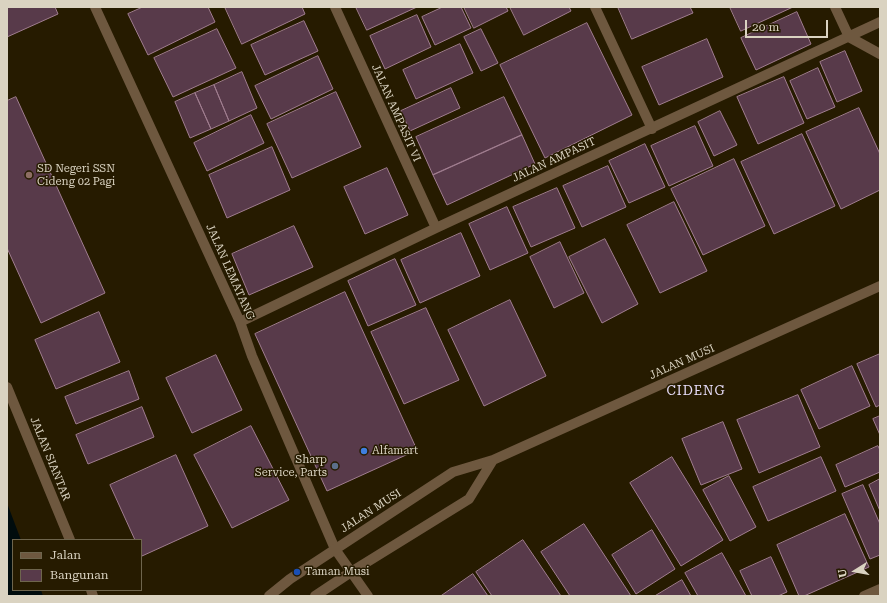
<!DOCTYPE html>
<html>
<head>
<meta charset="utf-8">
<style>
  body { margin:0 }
  #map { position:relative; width:887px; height:603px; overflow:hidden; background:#261b00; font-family:"Roboto Serif",serif }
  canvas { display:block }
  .frame { position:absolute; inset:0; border:8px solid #dad3c1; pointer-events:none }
  .legend { position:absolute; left:12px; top:539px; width:130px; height:52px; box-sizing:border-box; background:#261b00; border:1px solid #6e654d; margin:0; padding:5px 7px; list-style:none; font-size:12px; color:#dad3c1 }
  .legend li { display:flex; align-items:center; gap:8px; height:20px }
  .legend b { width:20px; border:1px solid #6e654d }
  .north { position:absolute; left:835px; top:551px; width:40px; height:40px; -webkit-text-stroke:3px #261b00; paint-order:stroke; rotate:259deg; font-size:11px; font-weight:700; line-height:16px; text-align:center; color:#dad3c1 }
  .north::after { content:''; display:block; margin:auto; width:14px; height:18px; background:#dad3c1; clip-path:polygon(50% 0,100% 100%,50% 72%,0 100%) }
  .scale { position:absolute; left:745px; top:20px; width:83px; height:18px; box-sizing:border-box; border:2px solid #dad3c1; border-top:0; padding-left:5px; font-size:12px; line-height:14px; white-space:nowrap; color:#dad3c1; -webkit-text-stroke:3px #261b00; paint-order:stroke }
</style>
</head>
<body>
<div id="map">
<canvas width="887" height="603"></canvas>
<div class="frame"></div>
<ul class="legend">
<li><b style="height:5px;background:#6e583f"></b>Jalan</li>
<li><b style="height:11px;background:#583a4a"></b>Bangunan</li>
</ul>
<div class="north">U</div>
<div class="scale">20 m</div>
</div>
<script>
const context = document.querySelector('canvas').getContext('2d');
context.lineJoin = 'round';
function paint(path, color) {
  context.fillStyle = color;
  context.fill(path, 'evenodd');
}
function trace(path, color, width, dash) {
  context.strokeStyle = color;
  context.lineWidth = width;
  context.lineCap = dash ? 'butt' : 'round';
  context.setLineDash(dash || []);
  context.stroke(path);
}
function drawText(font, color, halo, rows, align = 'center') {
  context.font = font + ' "Roboto Serif",serif';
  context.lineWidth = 3;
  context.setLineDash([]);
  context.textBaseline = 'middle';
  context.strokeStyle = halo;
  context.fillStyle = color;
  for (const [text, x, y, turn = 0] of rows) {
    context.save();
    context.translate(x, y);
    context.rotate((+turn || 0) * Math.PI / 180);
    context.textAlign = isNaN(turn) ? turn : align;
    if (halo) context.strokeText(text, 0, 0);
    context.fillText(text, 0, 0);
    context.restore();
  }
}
paint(new Path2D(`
  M7,503L21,540H13V590H41L43,596H7Z`), '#000c0d');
const building = new Path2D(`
  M7,7H55L58,14L7,37Z
  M143,7H208L215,22L148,55L128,14Z
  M225,7H302L305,14L242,44Z
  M356,7H417L367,30Z
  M443,7H461L471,28L435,45L422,17Z
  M464,7H506L508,11L474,28Z
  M510,7H569L571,11L524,35Z
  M618,7H690L693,13L632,39Z
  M730,7H793L741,31Z
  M797,12L811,44L756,70L741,38Z
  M417,15L431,47L385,69L370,36Z
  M304,21L318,51L265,75L251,45Z
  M587,23L632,115L545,158L500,65Z
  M217,29L236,68L173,97L154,58Z
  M481,29L498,63L481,71L464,37Z
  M707,39L723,77L659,105L642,67Z
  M460,44L473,73L416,99L403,70Z
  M845,51L862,91L837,102L820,62Z
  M318,56L333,89L271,119L255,86Z
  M818,68L835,107L807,119L790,81Z
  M242,72L257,108L229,121L214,85Z
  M784,77L804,123L758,144L737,97Z
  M214,85L229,121L211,129L195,93Z
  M451,88L460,108L410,131L401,111Z
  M336,92L361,147L292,178L267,124Z
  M195,93L211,129L190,138L175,102Z
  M16,97L105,293L41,323L7,248V101Z
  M504,97L522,135L433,175L416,137Z
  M859,108L880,154V190L841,209L806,132Z
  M720,111L737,145L714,156L698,122Z
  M251,115L264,143L207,171L194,143Z
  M695,126L713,166L669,186L651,146Z
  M802,134L835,206L774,234L741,162Z
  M522,135L535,164L447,205L433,175Z
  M645,144L665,187L629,203L609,161Z
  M272,147L290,190L227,218L209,175Z
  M734,159L765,226L703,255L671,189Z
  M608,166L626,207L582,227L563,186Z
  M387,168L408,215L365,234L344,187Z
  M557,188L575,228L531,247L513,207Z
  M674,202L707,271L660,293L627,225Z
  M507,207L528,253L490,270L469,224Z
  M294,226L313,267L249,295L232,254Z
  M461,233L480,276L420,303L401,260Z
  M605,239L638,304L602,323L569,257Z
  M560,242L584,293L554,308L530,257Z
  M395,259L416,305L368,326L348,281Z
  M345,292L417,450L327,491L255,334Z
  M510,300L546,376L484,406L448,330Z
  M426,308L459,380L404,404L371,332Z
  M99,312L120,362L56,389L35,340Z
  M880,354V405L876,407L857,364Z
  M216,355L242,410L192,433L166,378Z
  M852,366L870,406L819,429L801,390Z
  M129,371L139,399L76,424L65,397Z
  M798,395L820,447L759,473L737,420Z
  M142,407L154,437L88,464L76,435Z
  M880,416V435L873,419Z
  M723,422L742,469L701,485L682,439Z
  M251,426L289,500L232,528L194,455Z
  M878,446L880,450V472L845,487L836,465Z
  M176,455L208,526L142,556L141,553V540H135L110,485Z
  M672,457L723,540L681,566L630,483Z
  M821,457L836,491L768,521L753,487Z
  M729,476L756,527L730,541L703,490Z
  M880,479V511L869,485Z
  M863,485L880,524V555L870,559L842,494Z
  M845,514L869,567L804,596H799L777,545Z
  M584,524L631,596H570L541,552Z
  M652,530L675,569L636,594L612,555Z
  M523,540L561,596H492L476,572Z
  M722,553L746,596H698L685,573Z
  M771,557L787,592L778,596H752L740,571Z
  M473,574L488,596H441Z
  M682,580L691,596H655Z`);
paint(building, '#583a4a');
trace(building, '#a07d8f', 1);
trace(new Path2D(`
  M95,7L240,322L252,356L335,549L368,596
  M335,7L436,228
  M595,7L652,129
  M835,7L849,37L880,54
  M240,322L436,228L880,22
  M7,387L70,540
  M91,590L93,596
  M864,596L880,589`), '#6e583f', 10);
trace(new Path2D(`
  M269,596L290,579L453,472L493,460L880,286
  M315,596L351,572L469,499L493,460`), '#6e583f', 10);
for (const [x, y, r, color] of [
  [29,175,4,"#8d6e63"],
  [364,451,4,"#3f7fe0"],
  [335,466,4,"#5c6f8a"],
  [297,572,4,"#1a4fb4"]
]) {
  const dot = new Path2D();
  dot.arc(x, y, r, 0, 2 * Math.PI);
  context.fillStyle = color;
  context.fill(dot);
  trace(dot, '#261b00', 1.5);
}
drawText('11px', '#dad3c1', '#261b00', [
  ["JALAN AMPASIT VI",396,113,66],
  ["JALAN AMPASIT",554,160,-25],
  ["JALAN LEMATANG",230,272,66],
  ["JALAN MUSI",682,362,-24],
  ["JALAN SIANTAR",50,459,68],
  ["JALAN MUSI",371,511,-33]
]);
drawText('11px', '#dad3c1', '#261b00', [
  ["SD Negeri SSN",37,169],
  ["Cideng 02 Pagi",37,182],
  ["Alfamart",372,451],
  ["Sharp",327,460,"right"],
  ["Service, Parts",327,473,"right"],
  ["Taman Musi",305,572]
], 'left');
context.letterSpacing = '1px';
drawText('13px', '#e8defa', '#261b00', [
  ["CIDENG",696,391]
]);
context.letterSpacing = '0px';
</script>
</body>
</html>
